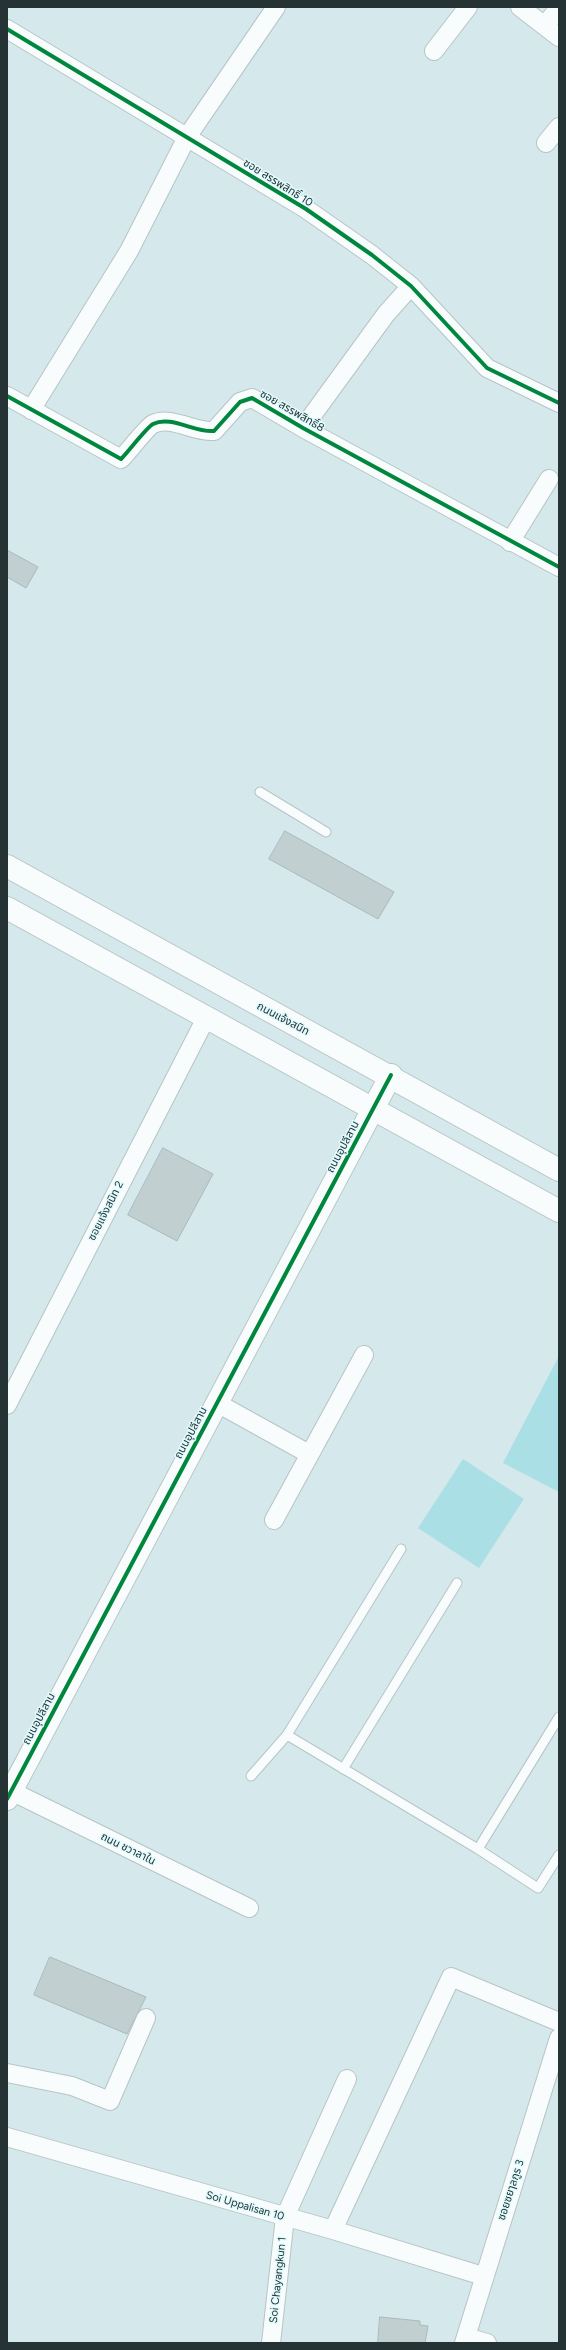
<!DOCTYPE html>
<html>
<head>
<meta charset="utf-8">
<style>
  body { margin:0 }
  #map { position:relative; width:566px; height:2350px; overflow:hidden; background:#d5e8eb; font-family:Figtree,sans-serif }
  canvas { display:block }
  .frame { position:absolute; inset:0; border:8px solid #263335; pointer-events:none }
</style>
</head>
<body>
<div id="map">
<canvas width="566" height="2350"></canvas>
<div class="frame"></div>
</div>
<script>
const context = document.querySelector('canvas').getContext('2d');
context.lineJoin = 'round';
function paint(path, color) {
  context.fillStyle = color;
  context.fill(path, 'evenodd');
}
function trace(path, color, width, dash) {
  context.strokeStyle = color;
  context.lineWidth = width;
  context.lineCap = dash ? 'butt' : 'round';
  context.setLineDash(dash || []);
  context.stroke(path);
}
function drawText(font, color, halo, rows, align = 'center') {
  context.font = font + ' Figtree,"Noto Sans Thai",sans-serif';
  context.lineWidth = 3;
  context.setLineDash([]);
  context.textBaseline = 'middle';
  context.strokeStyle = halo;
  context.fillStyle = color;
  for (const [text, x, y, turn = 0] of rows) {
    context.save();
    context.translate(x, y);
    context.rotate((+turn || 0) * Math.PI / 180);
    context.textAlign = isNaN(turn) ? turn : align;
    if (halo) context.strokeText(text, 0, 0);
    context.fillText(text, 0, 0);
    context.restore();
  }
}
paint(new Path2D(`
  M559,1356V1492L503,1463Z
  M463,1459L524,1499L479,1568L418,1528Z`), '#aadfe5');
const building = new Path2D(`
  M7,550L38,567L26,588L7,577Z
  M285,831L394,892L378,919L269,859Z
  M163,1148L213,1174L177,1241L128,1215Z
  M50,1957L146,1997L127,2034L34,1995Z
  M380,2317L420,2321V2325L428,2326L425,2343H378Z`);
paint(building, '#c1cfd1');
trace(building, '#aab9bb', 1);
const service = new Path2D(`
  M260,792L326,832
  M287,1735L478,1849L538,1888L559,1855
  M343,1769L457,1583
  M251,1776L287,1735L401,1549
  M478,1849L559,1717`);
const minor = new Path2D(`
  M520,7L559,37
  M545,25L559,8
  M7,29L306,209L372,255L411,286L487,368L559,403
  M434,51L468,7
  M546,143L559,127
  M7,396L121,459C128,452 147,427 153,424C171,415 195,433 214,431L240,402L252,398L303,428L559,567
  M31,410L129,251L187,137L276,7
  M303,428L386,314L411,286
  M510,542L549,479
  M217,1403L309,1454
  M7,1405L206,1018
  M274,1520L364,1355
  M7,1789L249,1908
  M7,2073L72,2086L110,2101L146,2018
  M7,2137L333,2230L483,2276
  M333,2230L451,1977L559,2022
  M466,2337L487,2343
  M271,2343L285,2217L347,2079
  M464,2343L559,2038`);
const tertiary = new Path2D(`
  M7,1799L391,1075`);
const secondary = new Path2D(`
  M7,866L559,1170
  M7,908L559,1211`);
trace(service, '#b6c4c6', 11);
trace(minor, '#b6c4c6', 20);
trace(tertiary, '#b6c4c6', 24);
trace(secondary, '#b6c4c6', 24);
trace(service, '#f9fcfc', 9);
trace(minor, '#f9fcfc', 18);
trace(tertiary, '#f9fcfc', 22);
trace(secondary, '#f9fcfc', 22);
trace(new Path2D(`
  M7,29L306,209L372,255L411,286L487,368L559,403
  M7,396L121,459C128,452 147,427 153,424C171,415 195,433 214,431L240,402L252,398L303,428L559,567
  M7,1799L391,1075`), '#00873e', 4);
drawText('11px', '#263335', '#e0fbfe', [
  ["ซอย สรรพสิทธิ์ 10",278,183,32],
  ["ซอย สรรพสิทธิ์8",292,411,30],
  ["ถนนแจ้งสนิท",283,1019,28],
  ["ถนนอุปลีสาน",343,1147,-62],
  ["ซอยแจ้งสนิท 2",106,1211,-63],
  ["ถนนอุปลีสาน",191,1433,-62],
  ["ถนนอุปลีสาน",39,1719,-62],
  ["ถนน ชวาลาใน",128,1849,26],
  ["ซอยซยๅลกูร 3",511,2190,-72],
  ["Soi Uppalisan 10",245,2206,16],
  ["Soi Chayangkun 1",278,2280,-84]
]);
</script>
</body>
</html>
